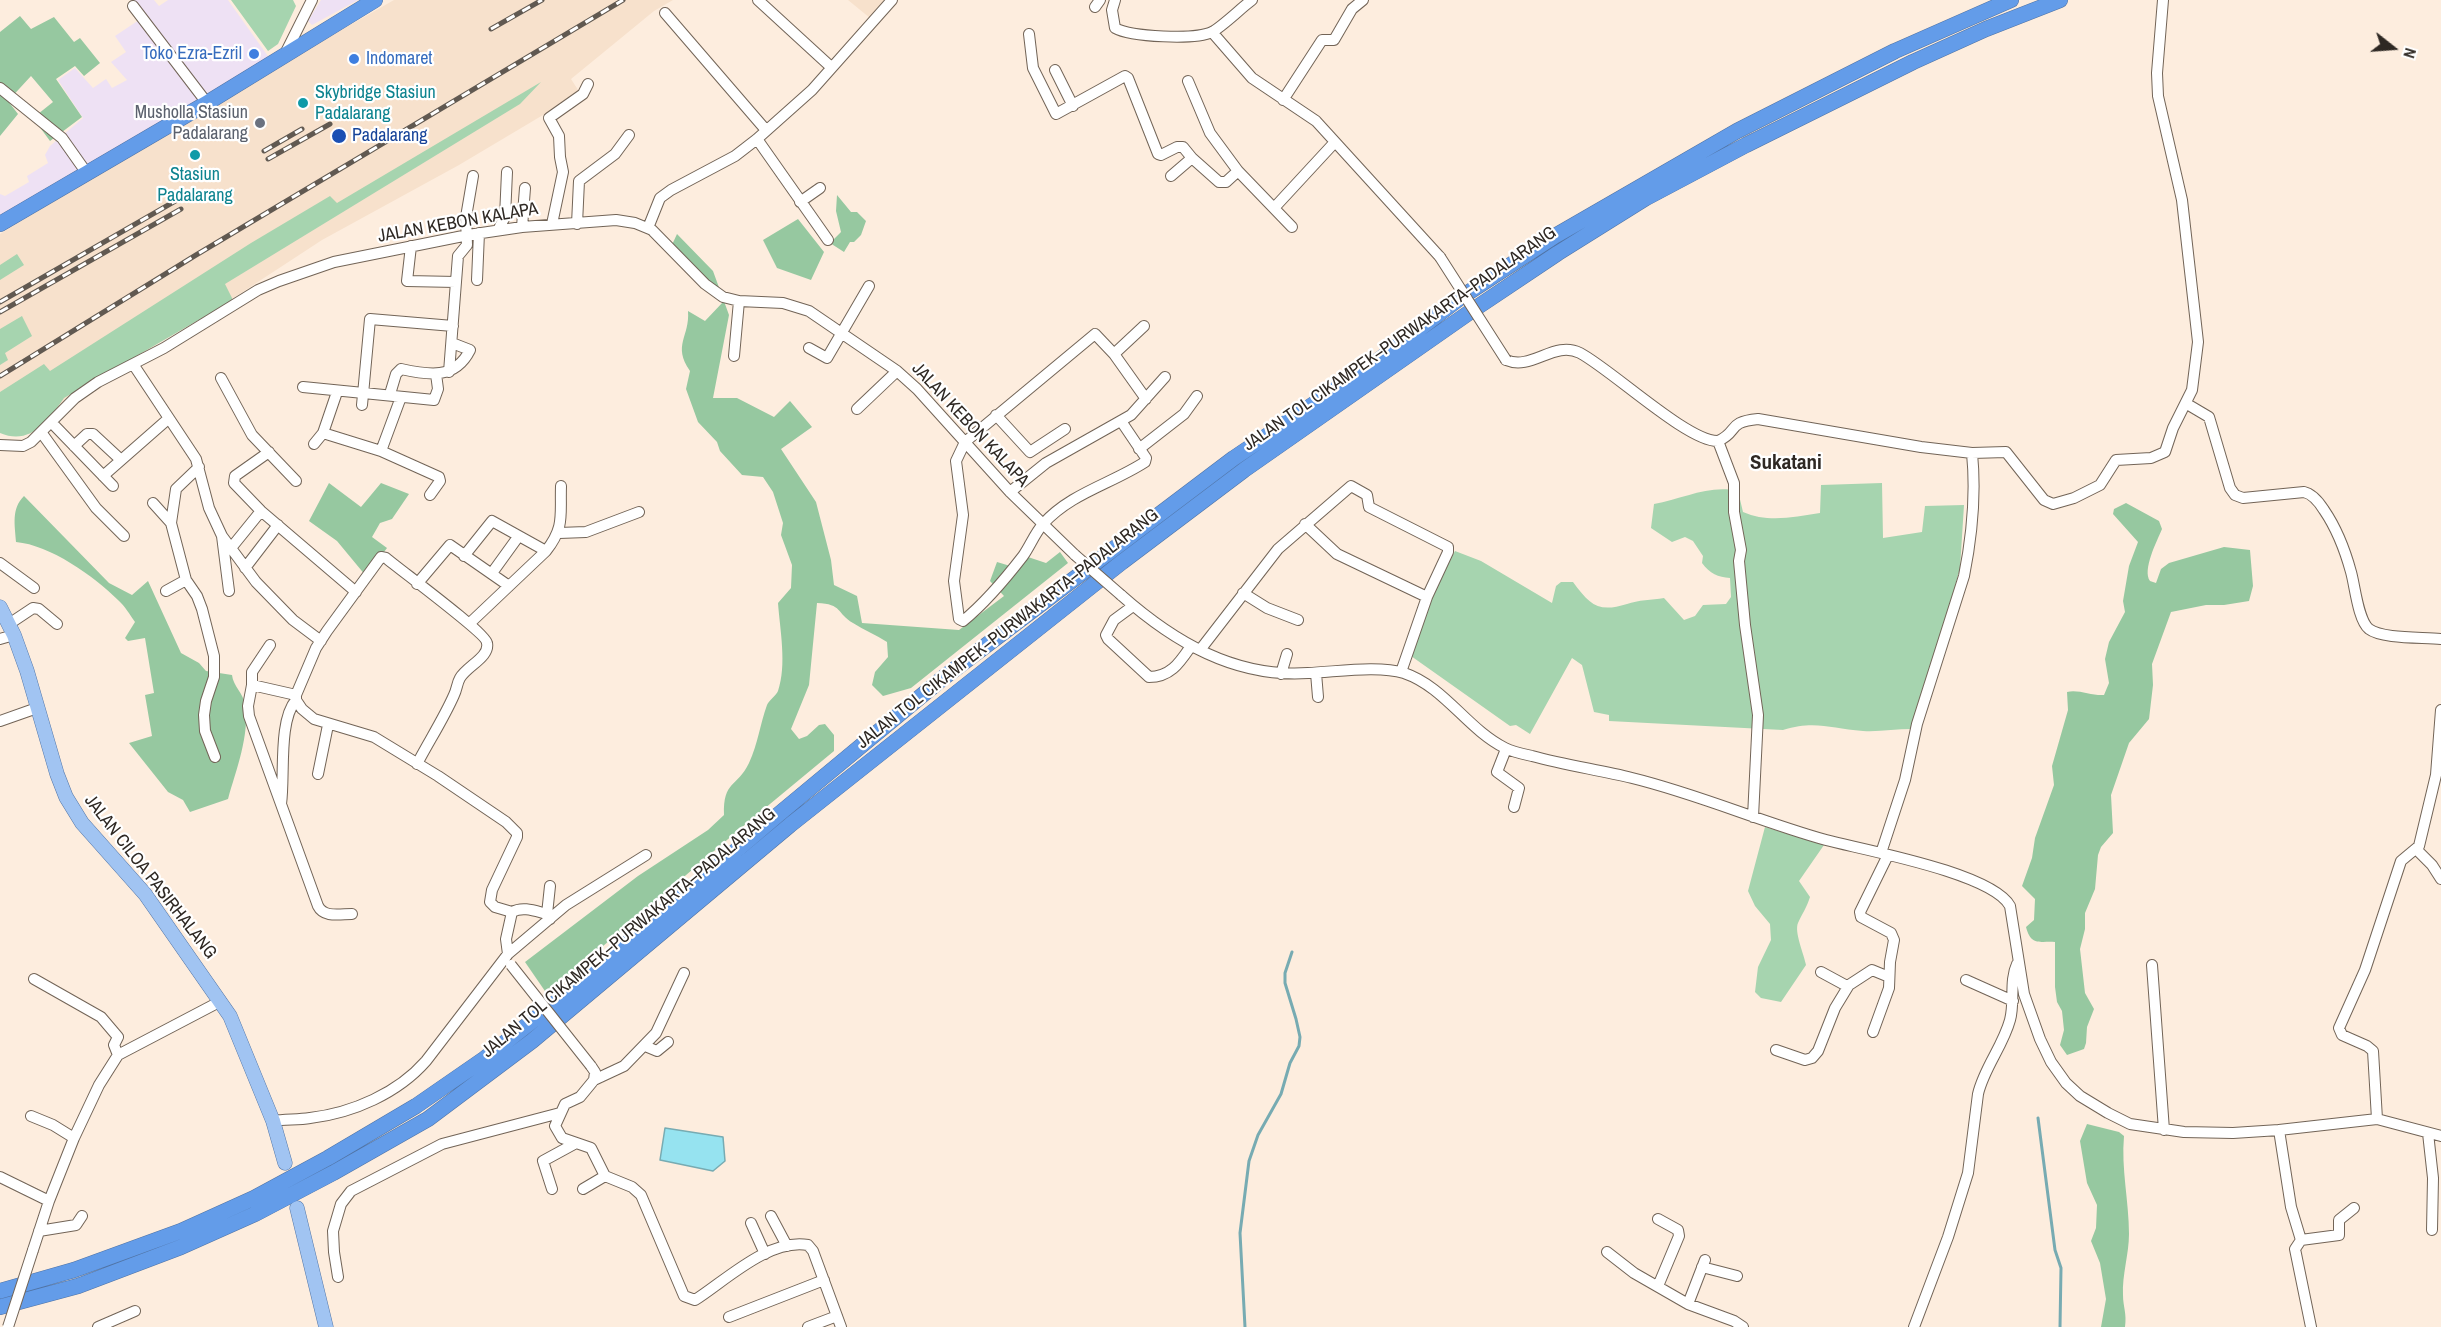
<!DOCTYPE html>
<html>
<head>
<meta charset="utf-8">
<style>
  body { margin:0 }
  #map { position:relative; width:2441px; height:1327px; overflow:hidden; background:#fdedde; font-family:"Archivo Narrow",sans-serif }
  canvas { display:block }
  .north { position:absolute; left:2363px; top:18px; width:60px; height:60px; -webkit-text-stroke:4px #fff; paint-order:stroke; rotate:107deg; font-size:16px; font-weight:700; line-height:24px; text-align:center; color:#2e2823 }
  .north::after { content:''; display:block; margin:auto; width:21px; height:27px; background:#2e2823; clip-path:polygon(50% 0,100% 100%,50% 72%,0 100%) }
</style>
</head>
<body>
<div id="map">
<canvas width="2441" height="1327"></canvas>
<div class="north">N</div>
</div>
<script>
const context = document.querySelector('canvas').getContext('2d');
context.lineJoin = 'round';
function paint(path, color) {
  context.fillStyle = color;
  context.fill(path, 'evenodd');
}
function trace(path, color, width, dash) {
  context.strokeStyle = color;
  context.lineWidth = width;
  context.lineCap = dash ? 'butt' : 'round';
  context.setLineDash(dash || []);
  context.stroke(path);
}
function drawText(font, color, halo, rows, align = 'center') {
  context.font = font + ' "Archivo Narrow",sans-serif';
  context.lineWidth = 4.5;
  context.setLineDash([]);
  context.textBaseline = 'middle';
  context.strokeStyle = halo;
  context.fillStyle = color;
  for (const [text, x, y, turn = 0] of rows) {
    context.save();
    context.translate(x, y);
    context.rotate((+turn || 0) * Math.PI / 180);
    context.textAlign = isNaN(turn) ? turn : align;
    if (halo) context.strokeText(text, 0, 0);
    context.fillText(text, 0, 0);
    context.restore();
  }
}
paint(new Path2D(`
  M132,0H154L159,6L168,0H228L270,59L0,217V194L5,196L29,182L27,176L48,163L45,155L50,146L83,118L58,80L75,68L93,88L106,79L112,88L127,80L111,62L126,52L115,36L142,18Z
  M321,0H358L312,25L308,21Z`), '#eee1f4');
paint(new Path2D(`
  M394,0H673L654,11L571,79L580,93L459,165L322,240L238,295L66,399L46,423L34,433L14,435L0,432V234L271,70Z
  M848,0H886L870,18Z`), '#f7e1cc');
paint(new Path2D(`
  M231,0H293L296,6L278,44L268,51Z
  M541,82L520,104L225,284L233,300L64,398C48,421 30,446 0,433V392L44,364L50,371L251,243L330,196L337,203Z
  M17,254L24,265L0,280V265Z
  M22,316L32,336L5,353L8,360L0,365V329Z
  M1882,483L1883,538L1922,532L1925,506L1964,505L1960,568L1939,644L1911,729C1896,729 1879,732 1863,731C1831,729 1816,720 1783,730L1609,721V715L1594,712L1582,665L1572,658L1530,734L1516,725L1510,726L1411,656L1435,589L1455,551L1481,561L1552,603L1556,586L1561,582H1573C1590,605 1598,613 1627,604C1638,600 1652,600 1664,598L1684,620L1695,616L1703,605L1726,604L1731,597L1730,578C1718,577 1710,574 1702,563L1703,556L1693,541L1685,537L1672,542L1651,528L1654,504C1682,499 1710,484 1738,491L1743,512C1768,523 1794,517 1820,513L1821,485Z
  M1765,827L1824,845L1799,881L1810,897C1807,907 1802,914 1798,923C1794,932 1804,954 1806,965L1781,1002L1761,998L1755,992L1758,967L1771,940L1770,924L1755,906L1748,891Z`), '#a6d4af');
paint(new Path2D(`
  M20,16L31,29L54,17L74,42L80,38L100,63L84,76L75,66L56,79L82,117L50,141L33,118L53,102L31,76L8,101L18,114L0,136V32Z
  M837,195L851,212H857L866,221L861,235L854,242H850L844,252L830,243L841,232L836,211Z
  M798,219L824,252L811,280L777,268L763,240Z
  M677,234L713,271L729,315L713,398H737L774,417L790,401L812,427L781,449L816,502L831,560L834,585L857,596L862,623L959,630L1004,596L990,581L997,562L1017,568L1025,556L1046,563L1060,552L1068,563L911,688L883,696L872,685L875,672L888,657L887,642C876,635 864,630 853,623C836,613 843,604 817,603L809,685L791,729L799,739L807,736L819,725L825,724L834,735V751L741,828L547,994L525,962L638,876L708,830L724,815C723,780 737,788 749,763C758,744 760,724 767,705C769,700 776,696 778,691C787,665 780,630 778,603L791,588L792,565L781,535L783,523L773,492L763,477L742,475L720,451L717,442L698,422L686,389L690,371C672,345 690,337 688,311L705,321L723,302L671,247Z
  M329,483L361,507L381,483L409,494L392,519L380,523L372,537L387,548L366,576L337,541L309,521Z
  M24,496L109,583L132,595L148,581L181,653L199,663L206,671L232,675C233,686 244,694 245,705C250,735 236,770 228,799L190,812L183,800L168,792L129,743L152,736L145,695L154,693L145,638L128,641L125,638L135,622C130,615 125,606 118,600C94,576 50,545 16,542C15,525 11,509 24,496Z
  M2126,503L2159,521L2162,529C2157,541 2142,570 2150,581L2156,583L2161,569L2169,563L2224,547L2250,550L2253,586L2249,601L2224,605H2206L2171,612L2152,664L2153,685L2149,719L2129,743L2111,795L2113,833L2101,847L2098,855L2095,889L2085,913V929L2080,949L2085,993L2094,1009L2087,1027L2086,1043L2084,1049L2067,1055L2060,1045L2064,1030L2062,1011L2057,1002L2055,987V942C2039,941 2031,946 2026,927L2034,920L2035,899L2022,886L2032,858L2035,838L2054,785L2052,766L2068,710L2067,692C2078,689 2092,696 2104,695L2109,683L2105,659L2109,642L2125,612L2123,601L2129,566L2138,542L2113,514L2114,509Z
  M2087,1124L2119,1132L2124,1136C2121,1169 2129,1201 2129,1234C2129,1254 2122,1275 2123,1295C2123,1307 2127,1313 2125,1327H2101L2106,1299L2100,1263L2091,1241L2096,1228L2097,1205L2087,1183L2080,1141Z`), '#96c8a0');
const water = new Path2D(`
  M665,1128L723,1137L725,1161L713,1171L660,1160Z`);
paint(water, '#96e3f0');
trace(water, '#77abb2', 1.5);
trace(new Path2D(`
  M2038,1118L2055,1250L2061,1268L2060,1327
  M1245,1327L1240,1233L1249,1161L1258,1135L1281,1094L1290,1063L1299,1046L1300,1037L1296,1019L1285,983V973L1292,952`), '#77abb2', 3);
const minor = new Path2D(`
  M758,0L831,67
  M1115,0L1112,10L1115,28C1131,37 1195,40 1212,32C1223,26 1241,8 1252,0
  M133,6L207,103
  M1095,7L1100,0
  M665,13L765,129
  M1212,32L1252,78L1316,121L1440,257
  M1029,34L1033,68L1056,114L1125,76L1128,78L1158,154L1161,155L1177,147H1183L1192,158L1219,182H1226L1238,171
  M285,54L312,0
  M1055,70L1073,106
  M1188,81L1210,133L1238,171L1292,227
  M0,88L62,138L86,172
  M1283,100L1322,40H1334L1352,9L1363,0
  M757,139L828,240
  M1171,176L1192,158
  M800,202L820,188
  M1274,208L1335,142
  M552,224L563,172L560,157L559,136L549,118L583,94L588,84
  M577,224L579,181L615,154L629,135
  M522,227L525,188
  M648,228L660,198L671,190L735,156L757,139L812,90L892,0
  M498,230L505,217L507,172
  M411,246L407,281L456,282
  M477,280L479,233
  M809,348L827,358L869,286
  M1114,354L1144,326
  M734,356L739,301
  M1506,360C1532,371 1554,340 1580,353C1612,370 1688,442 1718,441L1734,483V512L1741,550L1739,561L1745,625L1758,715L1753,817
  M133,364L196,459L209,508L222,536L256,582L293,620L321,641
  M449,372L458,256L467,245L466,217L473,176
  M221,378L252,435L296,481
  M303,387L434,400L438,389L436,374
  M390,394L396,374L401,369C428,375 455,380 470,350L452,343
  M2187,404L2209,417L2230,488L2235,495L2243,498L2304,492C2313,494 2319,502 2324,510C2337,529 2345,550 2351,572C2355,586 2358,620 2369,629C2382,639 2423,637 2441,639
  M362,405L370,319L453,326
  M857,409L897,371
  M996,415L1030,452L1065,429
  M1121,421L1146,458L1145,462C1111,484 1071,493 1043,524C1035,533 1030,546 1023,556C1006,578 985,603 963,621L959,619L954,581L963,515L956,461L965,442L1095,334L1114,354L1146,399
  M51,422L113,486
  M41,432L96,508L124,536
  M323,433L381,451L439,477L440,481L430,495
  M1718,441C1739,432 1726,422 1758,419L1921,447L1972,453L2006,452L2044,500L2053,504L2074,498L2100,485L2116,460L2151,458L2165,452L2173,428L2192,390L2198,342L2182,200L2158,96L2157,73L2163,0
  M314,444L323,433L337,392
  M0,445L23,446L31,442L75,398L98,382L164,348L258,290L279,281L334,262L468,235L522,227L616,220L635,223L652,230L705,284L723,297L739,301L783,303L809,311L897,371L917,389L1010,492L1075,555
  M74,446L87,434H93L121,460
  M1139,449L1184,414L1197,396
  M381,451L401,397
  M269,452L235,476L234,483L261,511L356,592
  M199,467L176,489L171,523L186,580L197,596L202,609L214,656V677L206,701L204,715L205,731L215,757
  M103,476L168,419
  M1010,492L1046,463L1131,415L1165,377
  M153,503L171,523
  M1305,524L1337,554L1427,597
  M559,533L586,532L639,512
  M222,536L229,591
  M231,548L261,511
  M464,556L492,521L546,551
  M0,563L34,588
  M245,568L278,525
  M492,573L518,537
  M417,584L450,545L509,586
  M166,591L186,580
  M1243,593L1267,608L1298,620
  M1121,595C1174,642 1235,678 1308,673C1336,672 1378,665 1404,673C1445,687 1467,729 1505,748C1513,752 1523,754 1532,756C1565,765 1599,770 1632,778C1698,794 1761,822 1826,840C1864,850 1992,873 2010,906L2024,994L2040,1039L2051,1062L2066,1083L2080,1096L2108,1113L2130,1124L2184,1132L2233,1133L2279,1130L2377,1119L2441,1136
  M1133,606L1114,620L1106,635L1108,639L1149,677C1171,677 1180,662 1191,646
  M470,623L546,551C565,527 560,515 561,486
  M9,624L33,608L39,609L57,624
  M0,639L14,635
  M1200,650L1278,549L1351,486L1367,495L1369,507L1448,547V552L1427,597L1401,672
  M1316,673L1318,697
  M1281,674L1287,654
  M252,685V672L270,645
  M296,695L252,685L248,706L249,716L318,906C324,918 340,914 352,914
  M296,700L302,709L314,719L374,737L438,776L506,822L517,833V837L492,890L490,902L495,907L512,912C523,906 535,911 547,914L550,919
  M0,721L37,708
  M1506,749L1497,772L1519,788L1514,807
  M318,774L328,725
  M281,804C285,776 278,721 296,700V695L316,648L327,631L381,557L386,558C400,570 486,633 487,643C490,657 467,666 460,678C457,683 457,689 454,695C444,718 429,741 417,764
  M2417,850L2432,865L2441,879
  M1881,853L1905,780L1917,724L1964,576C1972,536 1976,493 1972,453
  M547,914L550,886
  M508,954L506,939L512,912
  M2152,965L2164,1130
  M1821,972L1845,985H1849L1872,970L1889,977
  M34,979L101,1017L118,1037L114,1045L118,1055
  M1966,980L2013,1001
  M1873,1032L1889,988L1890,962L1894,940L1891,933L1861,917L1860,912L1888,855
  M645,1046L657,1051L668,1042
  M1776,1050L1805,1060L1812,1058L1818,1051L1835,1008L1849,985
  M591,1066L595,1072L594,1080L580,1097L565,1104L555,1126L562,1138L591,1148L605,1176L632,1187L641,1195L684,1296L695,1300C725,1281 769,1238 808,1245L813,1251L841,1327
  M594,1080L624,1066L656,1033L684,973
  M31,1116L53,1125L74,1138
  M2377,1119L2373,1051L2367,1046L2342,1035L2339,1028L2365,970L2401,861L2419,846L2436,775L2441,710
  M273,1121C285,1119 298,1120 310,1118C353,1113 398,1093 426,1061L508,954L566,905L646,855
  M2279,1130L2291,1207L2301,1240
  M2428,1133L2433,1178L2432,1230
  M0,1177L49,1201
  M552,1189L543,1161L576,1143
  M583,1189L605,1176
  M771,1216L787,1246
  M751,1223L765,1254
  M39,1231L76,1225L82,1216
  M33,1250L49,1201L74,1138L99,1085L118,1055L221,1001
  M1607,1252L1634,1273L1688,1304L1734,1321L1743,1327
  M1702,1267L1737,1276
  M338,1277L334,1252L333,1231L341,1204L351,1191L442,1144L560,1113
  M1658,1286L1679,1236L1678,1230L1658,1219
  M1688,1304L1705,1260
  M729,1317L824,1280
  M98,1327L135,1311
  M808,1327L837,1316
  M1914,1327L1948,1237L1968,1173L1978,1094C1984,1068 2003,1046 2010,1020C2015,1002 2009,981 2017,964
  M2311,1327L2295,1249L2301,1240L2339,1235V1220L2354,1208`);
const major = new Path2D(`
  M0,607L14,635L27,671L57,774L66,797L82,823L145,894L230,1016L273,1121L285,1163
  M297,1208L326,1327`);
const highway = new Path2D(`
  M0,224L207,103L375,0
  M0,1291L74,1270L181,1231L254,1198L328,1158L416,1106L484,1059L578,985L779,814L943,678L1234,458L1380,359L1460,298L1555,236L1737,131L1895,51L2011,0
  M0,1307L78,1286L181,1247L255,1214L333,1173L428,1119L532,1041L790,825L1122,562L1244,470L1470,312L1558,253L1646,198L1746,145L1913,62L1986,29L2060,0`);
trace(minor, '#726457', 12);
trace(major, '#5073a4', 15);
trace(highway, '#5073a4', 16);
trace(minor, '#fff', 10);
trace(major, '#a1c4f2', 14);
trace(highway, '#639ce9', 15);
const rail = new Path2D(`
  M491,29L542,0
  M264,151L302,129
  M268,159L330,124
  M0,302L177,200
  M0,312L181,209
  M0,376L196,255L623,0`);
trace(rail, '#615951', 5);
trace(rail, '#fff', 3, [9]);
const minorBridge = new Path2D(`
  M1440,257L1506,360
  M1075,555L1121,595
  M511,965L591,1066
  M8,1327L33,1250`);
trace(minorBridge, '#726457', 12, []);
trace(minorBridge, '#fff', 10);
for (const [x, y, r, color] of [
  [254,54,6,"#3f7fe0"],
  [354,59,6,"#3f7fe0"],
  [303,103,6,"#0f9aa8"],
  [260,123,6,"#6b7280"],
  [339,136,8,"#1a4fb4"],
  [195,155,6,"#0f9aa8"]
]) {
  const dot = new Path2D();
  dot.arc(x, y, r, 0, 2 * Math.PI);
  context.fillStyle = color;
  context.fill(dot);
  trace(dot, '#fff', 2);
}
drawText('18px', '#366cbe', '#fff', [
  ["Toko Ezra-Ezril",242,54],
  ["Indomaret",366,59,"left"]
], 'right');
drawText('18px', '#0d838f', '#fff', [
  ["Skybridge Stasiun",315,93],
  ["Padalarang",315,114],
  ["Stasiun",195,175,"center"],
  ["Padalarang",195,196,"center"]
], 'left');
drawText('18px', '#5b616d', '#fff', [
  ["Musholla Stasiun",248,113],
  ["Padalarang",248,134]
], 'right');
drawText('18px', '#164399', '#fff', [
  ["Padalarang",352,136]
], 'left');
drawText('18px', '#2e2823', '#fff', [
  ["JALAN KEBON KALAPA",458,223,-10],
  ["JALAN TOL CIKAMPEK–PURWAKARTA–PADALARANG",1400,339,-35],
  ["JALAN KEBON KALAPA",970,425,47],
  ["JALAN TOL CIKAMPEK–PURWAKARTA–PADALARANG",1008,629,-38],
  ["JALAN CILOA PASIRHALANG",150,877,52],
  ["JALAN TOL CIKAMPEK–PURWAKARTA–PADALARANG",629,933,-40]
]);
drawText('bold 21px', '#2e2823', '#fff', [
  ["Sukatani",1786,463]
]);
</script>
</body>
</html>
